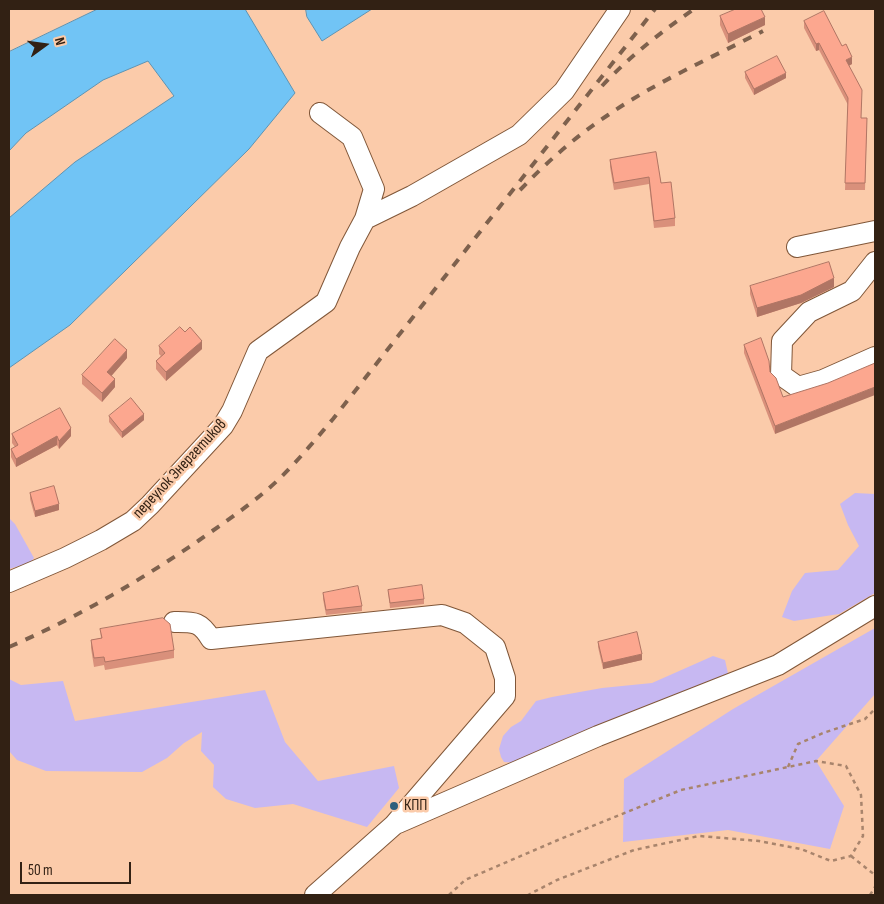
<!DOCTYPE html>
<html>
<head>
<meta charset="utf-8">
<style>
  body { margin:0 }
  #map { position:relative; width:884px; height:904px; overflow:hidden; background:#fbcbaa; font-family:"Sofia Sans Condensed",sans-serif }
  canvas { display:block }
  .frame { position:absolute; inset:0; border:10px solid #322114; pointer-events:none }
  .north { position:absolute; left:20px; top:20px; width:50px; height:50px; -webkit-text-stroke:4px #fbcbaa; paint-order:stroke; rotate:76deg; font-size:14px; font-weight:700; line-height:20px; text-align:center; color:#322114 }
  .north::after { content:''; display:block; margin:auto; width:18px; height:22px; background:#322114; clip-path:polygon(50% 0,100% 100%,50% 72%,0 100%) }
  .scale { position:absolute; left:20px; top:862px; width:111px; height:22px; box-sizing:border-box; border:2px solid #322114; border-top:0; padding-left:6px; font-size:15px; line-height:18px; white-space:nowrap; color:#322114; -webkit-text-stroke:4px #fbcbaa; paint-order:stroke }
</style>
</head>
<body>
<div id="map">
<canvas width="884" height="904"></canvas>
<div class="frame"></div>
<div class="north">N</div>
<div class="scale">50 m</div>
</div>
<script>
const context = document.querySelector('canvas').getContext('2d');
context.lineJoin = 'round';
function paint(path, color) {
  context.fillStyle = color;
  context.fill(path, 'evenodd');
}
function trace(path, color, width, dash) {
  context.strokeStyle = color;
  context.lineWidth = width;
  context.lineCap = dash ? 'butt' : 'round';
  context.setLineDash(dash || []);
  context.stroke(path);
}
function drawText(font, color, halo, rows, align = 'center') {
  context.font = font + ' "Sofia Sans Condensed",sans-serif';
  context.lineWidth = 5;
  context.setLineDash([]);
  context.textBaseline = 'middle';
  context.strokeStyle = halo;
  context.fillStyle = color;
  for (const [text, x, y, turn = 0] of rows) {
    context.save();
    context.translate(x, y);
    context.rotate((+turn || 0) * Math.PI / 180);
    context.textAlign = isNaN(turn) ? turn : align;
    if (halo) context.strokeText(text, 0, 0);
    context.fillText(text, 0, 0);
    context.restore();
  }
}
paint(new Path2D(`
  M855,493L875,494V593L839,614L794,621L782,617L792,591L805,573L838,570L859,546L848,525L840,504Z
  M9,518L15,524L34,558L30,563L9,569Z
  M875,628V694L816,761L844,806L830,849L728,830L623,842L624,779L733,709Z
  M713,656L725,660L729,678L519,763L504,762L501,757L499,749L503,736L511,727L521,721L536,701L552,697L602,688L652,683Z
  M9,679L21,685L63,681L75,721L265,690L285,742L318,781L394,766L399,788L367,827L293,804L255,808L226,799L213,787L214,765L201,751L202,732L184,743L167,758L142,772L46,771L17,760L9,751Z`), '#c7b8f2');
const water = new Path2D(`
  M98,9H245L295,93L249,149L70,325L9,368V218L75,162L174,96L148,61L103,80L26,133L9,151V52Z
  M306,9H372L322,41L307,17Z`);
paint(water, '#71c4f5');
trace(water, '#5e93b2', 1);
const minor = new Path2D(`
  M365,219L412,196L519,135L564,91L620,9
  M797,247L875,231
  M875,262L852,291L809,312L782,341L781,375L798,387L823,380L875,357
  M9,582L65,558L101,540L133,521L150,505L223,426L232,411L258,351L326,302L350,247L365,219L374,189L352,137L320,113
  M174,622C194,622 200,621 211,639L442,615L465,623L495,647L505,678V696L394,825L315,895
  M398,823L598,736L778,665L875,606`);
trace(minor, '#805739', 22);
trace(new Path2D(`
  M788,767L798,744L823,733L865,719L875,709
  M851,856L875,875
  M449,895L465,880L558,840L681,790L816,761L846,766L861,795L863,836L851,856L831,861L801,849L759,841L699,836L634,850L557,880L528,895
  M870,895L875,887`), '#a8846c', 2.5, [4, 4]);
trace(minor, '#fff', 20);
trace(new Path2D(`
  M602,86C630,56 661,32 694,9
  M520,190C547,162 575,137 608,115C656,82 711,58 763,31
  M9,647C76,618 138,582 198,541C225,522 252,504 277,481C297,462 315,440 333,419L655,9`), '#7e614d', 4, [9, 9]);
paint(new Path2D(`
  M720,16L765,25L728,43L720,25Z
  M804,21L842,46L852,64L849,66L861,118H867L865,190H845L848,105L819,50L816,51L804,28Z
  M745,72L786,78L754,95L745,78Z
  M656,152L661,183L675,218V226L654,228L649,184L614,190L610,167V160Z
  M750,286L834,287L801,303L757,317L750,294Z
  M185,332L202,349L166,381L156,369V361L161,356L159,354V346Z
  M744,345L776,378L775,434L744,353Z
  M127,358L111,376L115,387L102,402L82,384V375Z
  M109,416L144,420L122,438L109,422Z
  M12,434L71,436L59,449L57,445L16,467L11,457V449L15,447L12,443Z
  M30,493L59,510L35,517L30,499Z
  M388,590L424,599V604L390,608Z
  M323,593L362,606V611L326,615L323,599Z
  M100,629L174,650V658L105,670L104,665L94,667L91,648V640L101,638Z
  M598,642L642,660L603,669L598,647Z`), '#d9907b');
paint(new Path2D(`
  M765,17V25L728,43V34Z
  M819,43V50L816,51V44Z
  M852,57V64L846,67V60Z
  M786,73V78L754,95V89Z
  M834,278V287L801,303L757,317V308Z
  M202,341V349L166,381V372Z
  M127,350V358L107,381V372Z
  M115,379V387L102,402V393Z
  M875,387V395L775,434V426Z
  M144,414V420L122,438V432Z
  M71,428V436L59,449V441Z
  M57,436V445L16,467V459Z
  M59,504V510L35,517V511Z
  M642,654V660L603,669V663Z`), '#b07564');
const building = new Path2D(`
  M736,9H761L765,17L728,34L720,16Z
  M824,11L842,46L846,44L852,57L846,60L862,90L861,118H867L865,183H845L848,98L819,43L816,44L804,21Z
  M777,56L786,73L754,89L745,72Z
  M656,152L661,183L671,182L675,218L654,221L649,177L614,183L610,160Z
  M829,262L834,278L801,295L757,308L750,286Z
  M180,327L185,332L190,327L202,341L166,372L156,361L165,353L159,346Z
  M761,338L769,361L770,372L776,378L783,397L828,383L875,363V387L775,426L744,345Z
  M115,339L127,350L107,372L115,379L102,393L82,375Z
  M131,398L144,414L122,432L109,416Z
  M60,408L71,428L59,441L57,436L16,459L11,449L18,445L12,434Z
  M54,486L59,504L35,511L30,493Z
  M422,585L424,599L390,603L388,590Z
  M358,586L362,606L326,610L323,593Z
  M163,618L170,624L174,650L105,662L104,657L94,658L91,640L102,638L100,629Z
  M637,632L642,654L603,663L598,642Z`);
paint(building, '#fca78f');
trace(building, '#b07564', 1);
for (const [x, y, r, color] of [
  [394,806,5,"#2d607d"]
]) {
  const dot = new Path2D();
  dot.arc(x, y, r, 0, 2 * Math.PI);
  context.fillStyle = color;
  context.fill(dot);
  trace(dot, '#fbcbaa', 2);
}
drawText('16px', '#322114', '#fbcbaa', [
  ["переулок Энергетиков",180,469,-47]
]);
drawText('16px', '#322114', '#fbcbaa', [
  ["КПП",404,806]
], 'left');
</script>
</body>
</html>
